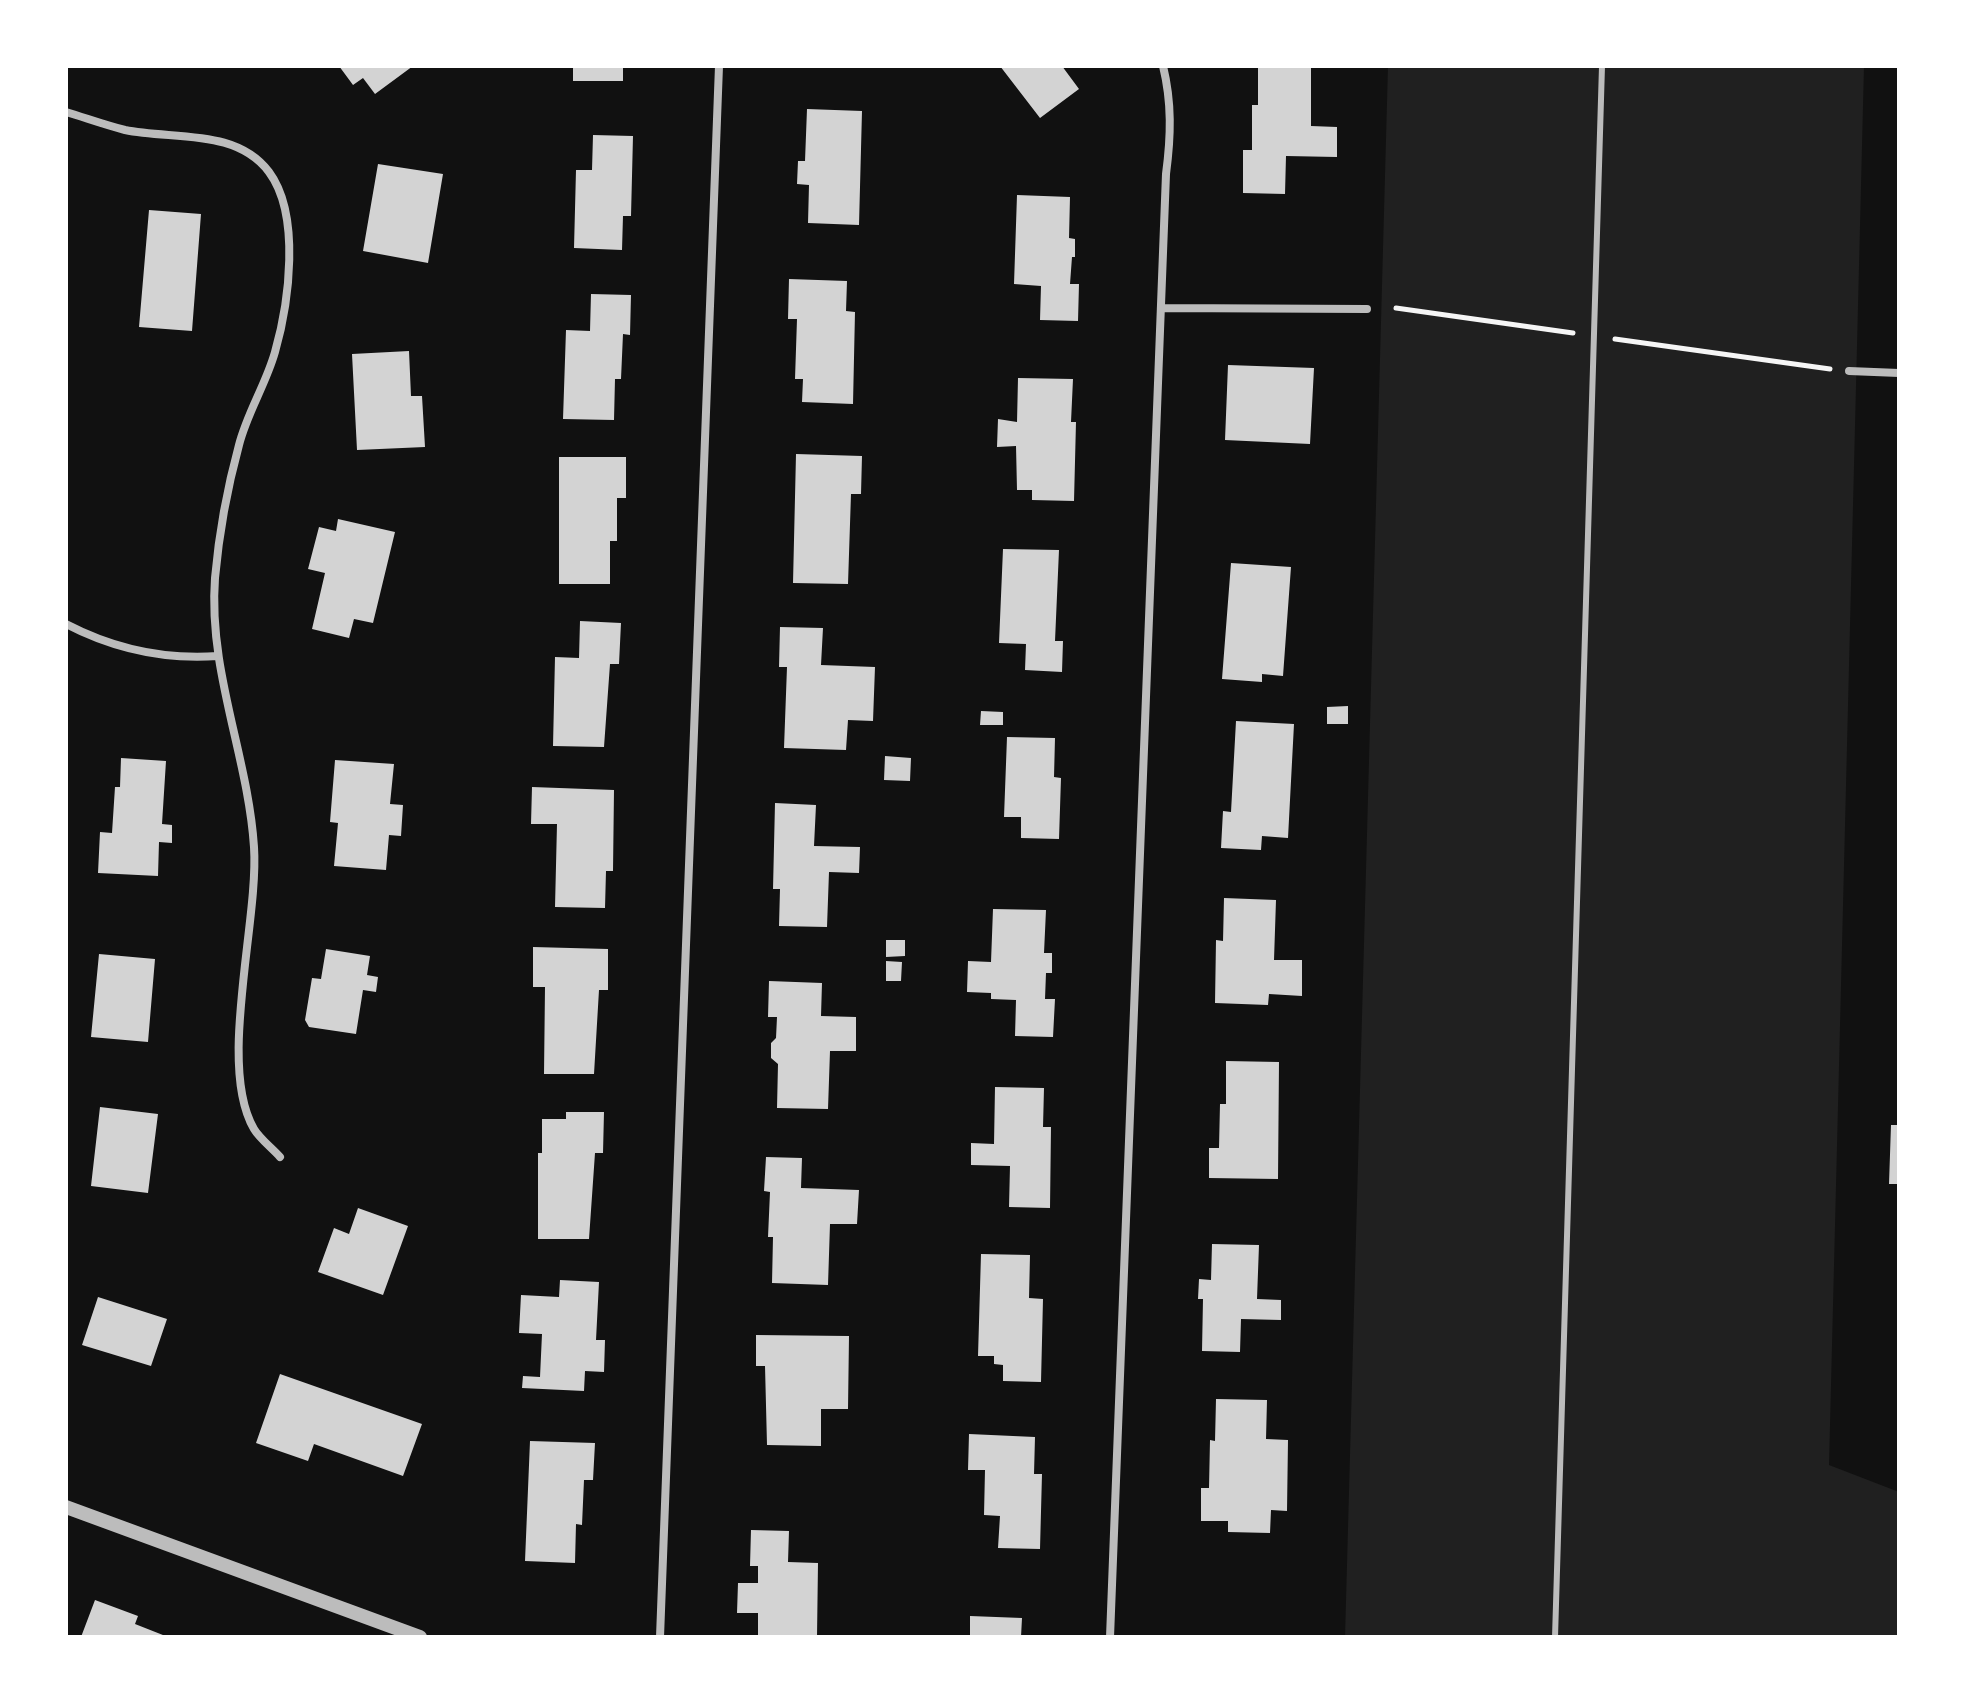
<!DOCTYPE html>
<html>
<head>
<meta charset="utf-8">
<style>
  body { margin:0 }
  #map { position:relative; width:1965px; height:1703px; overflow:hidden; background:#111; font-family:"Nunito Sans",sans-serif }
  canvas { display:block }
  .frame { position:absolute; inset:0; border:68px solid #fff; pointer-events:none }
</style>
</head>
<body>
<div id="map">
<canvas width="1965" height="1703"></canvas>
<div class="frame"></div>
</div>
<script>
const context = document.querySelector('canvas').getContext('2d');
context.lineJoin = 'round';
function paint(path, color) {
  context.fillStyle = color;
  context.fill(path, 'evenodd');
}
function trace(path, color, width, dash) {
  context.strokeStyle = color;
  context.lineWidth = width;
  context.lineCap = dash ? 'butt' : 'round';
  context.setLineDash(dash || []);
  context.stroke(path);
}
paint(new Path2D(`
  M1388,66H1864L1829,1465L1899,1492V1637H1345Z`), '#202020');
paint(new Path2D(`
  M339,66H413L375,94L363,78L353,85Z
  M573,66H623V81H573Z
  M1000,66H1062L1079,89L1040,118Z
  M1258,66H1311V126L1337,127V157L1286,156L1285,194L1243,193V150H1252V105H1258Z
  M807,109L862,111L859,225L808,223L809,185L797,184L798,161H805Z
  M593,135L633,136L631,216H623L622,250L574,248L576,170H592Z
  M378,164L443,174L428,263L363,251Z
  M1017,195L1070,197L1069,238L1075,239V257H1072L1070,284H1079L1078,321L1040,320L1041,286L1014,284Z
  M149,210L201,214L192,331L139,327Z
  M789,279L847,281L846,311L855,312L853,404L802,402L803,379H795L797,319H788Z
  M591,294L631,295L630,335L623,334L621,379H615L614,420L563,419L566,330L590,331Z
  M409,351L411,396H422L425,447L357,450L352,354Z
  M1228,365L1314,368L1310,444L1225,440Z
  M1018,378L1073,379L1071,422H1076L1074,501L1032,500V490H1017L1016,446L997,447L998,419L1017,422Z
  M796,454L862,456L861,494H851L848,584L793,583Z
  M559,457H626V498H617V541H610V584H559Z
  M338,519L395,532L373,623L354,619L349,638L312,629L325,573L308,569L319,527L336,531Z
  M1003,549L1059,550L1055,641H1063L1062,672L1025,670L1026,644L999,643Z
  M1231,563L1291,567L1283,676L1262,674V682L1222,679Z
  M580,621L621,623L619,664H610L604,747L553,746L555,657L579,658Z
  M780,627L823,628L821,665L875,667L873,721L848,720L846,750L784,748L787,667H779Z
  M1348,706V724H1327V707Z
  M981,711L1003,712V725H980Z
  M1236,721L1294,724L1288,838L1262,836L1261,850L1221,848L1223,811L1231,812Z
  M1007,737L1055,738L1054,777L1061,778L1059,839L1021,838V817H1004Z
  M885,756L911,758L910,781L884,780Z
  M121,758L166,761L162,824L172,825V843L159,842L158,876L98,873L100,832L112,833L115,787H120Z
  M335,760L394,764L390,804L403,805L401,836L389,835L386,870L334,866L338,823L330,822Z
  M532,787L614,790L613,871H606L605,908L555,907L557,824H531Z
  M775,803L816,805L814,846L860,847L859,873L829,872L827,927L779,926L780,889H773Z
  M1224,898L1276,900L1274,960H1302V996L1269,994L1268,1005L1215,1003L1216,940L1223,941Z
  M993,909L1046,910L1044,953H1052V973H1046L1045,999H1055L1053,1037L1015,1036L1016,1000L991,999V993L967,992L968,961L991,962Z
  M886,940H905V956L886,957Z
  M533,947L608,949V990H599L594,1074H544L545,987H533Z
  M326,949L370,956L367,975L378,977L376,992L363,990L356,1034L309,1027L305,1020L312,978L321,979Z
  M99,954L155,959L148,1042L91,1037Z
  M886,961L902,962L901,981H886Z
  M769,981L822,983L821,1016L856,1017V1051H830L828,1109L777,1108L778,1064L771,1058V1043L776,1038L777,1017H768Z
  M1226,1061L1279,1062L1278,1179L1209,1178V1148H1219L1220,1104H1226Z
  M995,1087L1044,1088L1043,1127H1051L1050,1208L1009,1207L1010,1166L971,1165V1143L994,1144Z
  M100,1107L158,1114L148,1193L91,1186Z
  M566,1112H604L603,1153H595L589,1239H538V1153H542V1119H566Z
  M1891,1125H1899V1184H1889Z
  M766,1157L802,1158L801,1188L859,1190L857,1224H830L828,1285L772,1283L773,1237H768L770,1192L764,1191Z
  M358,1208L408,1226L383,1295L318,1272L334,1228L349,1234Z
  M1212,1244L1259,1245L1257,1299L1281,1300V1320L1241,1319L1240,1352L1202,1351L1203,1299H1198L1199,1279L1211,1280Z
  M981,1254L1030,1255L1029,1298L1043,1299L1041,1382L1003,1381V1365L994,1364V1356H978Z
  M560,1280L599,1282L596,1340H605L604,1372L585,1371L584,1391L522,1388L523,1376L540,1377L542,1334L519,1333L521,1295L559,1297Z
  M98,1297L167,1319L151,1366L82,1345Z
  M756,1335L849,1336L848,1409H821V1446L767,1445L765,1366H756Z
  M280,1374L422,1424L403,1476L314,1444L308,1461L256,1443Z
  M1216,1399L1267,1400L1266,1439L1288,1440L1287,1511L1271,1510L1270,1533L1228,1532V1521H1201V1488H1209L1210,1440L1215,1441Z
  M969,1434L1035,1437L1034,1474H1042L1040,1549L998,1548L1000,1516L984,1515L985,1470H968Z
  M530,1441L595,1443L593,1480H584L582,1525L576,1524L575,1563L525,1561Z
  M751,1530L789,1531L788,1562L818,1563L817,1637H758V1613H737L738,1583H758V1566H750Z
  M95,1600L138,1616L135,1624L168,1637H81Z
  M970,1616L1022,1618L1021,1637H970Z`), '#d3d3d3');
trace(new Path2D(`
  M1396,308L1573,333
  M1615,339L1830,369`), '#f5f5f5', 5);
trace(new Path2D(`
  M1555,1637L1602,66`), '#bcbcbc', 6);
trace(new Path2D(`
  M66,112C86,118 105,125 125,130C173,140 236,128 269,172C301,215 289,303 275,352C266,384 247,413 239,445C227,489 219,533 215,578C208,671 248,756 254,847C259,921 217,1066 254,1129C260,1139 272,1148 280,1157
  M1161,308L1367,309
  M1849,371L1899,373
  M66,624C114,649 163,660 218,656
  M660,1637L719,66
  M1110,1637L1166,174C1171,136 1172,103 1163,66`), '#bcbcbc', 8);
trace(new Path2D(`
  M66,1507L420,1637`), '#bcbcbc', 14);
</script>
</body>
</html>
